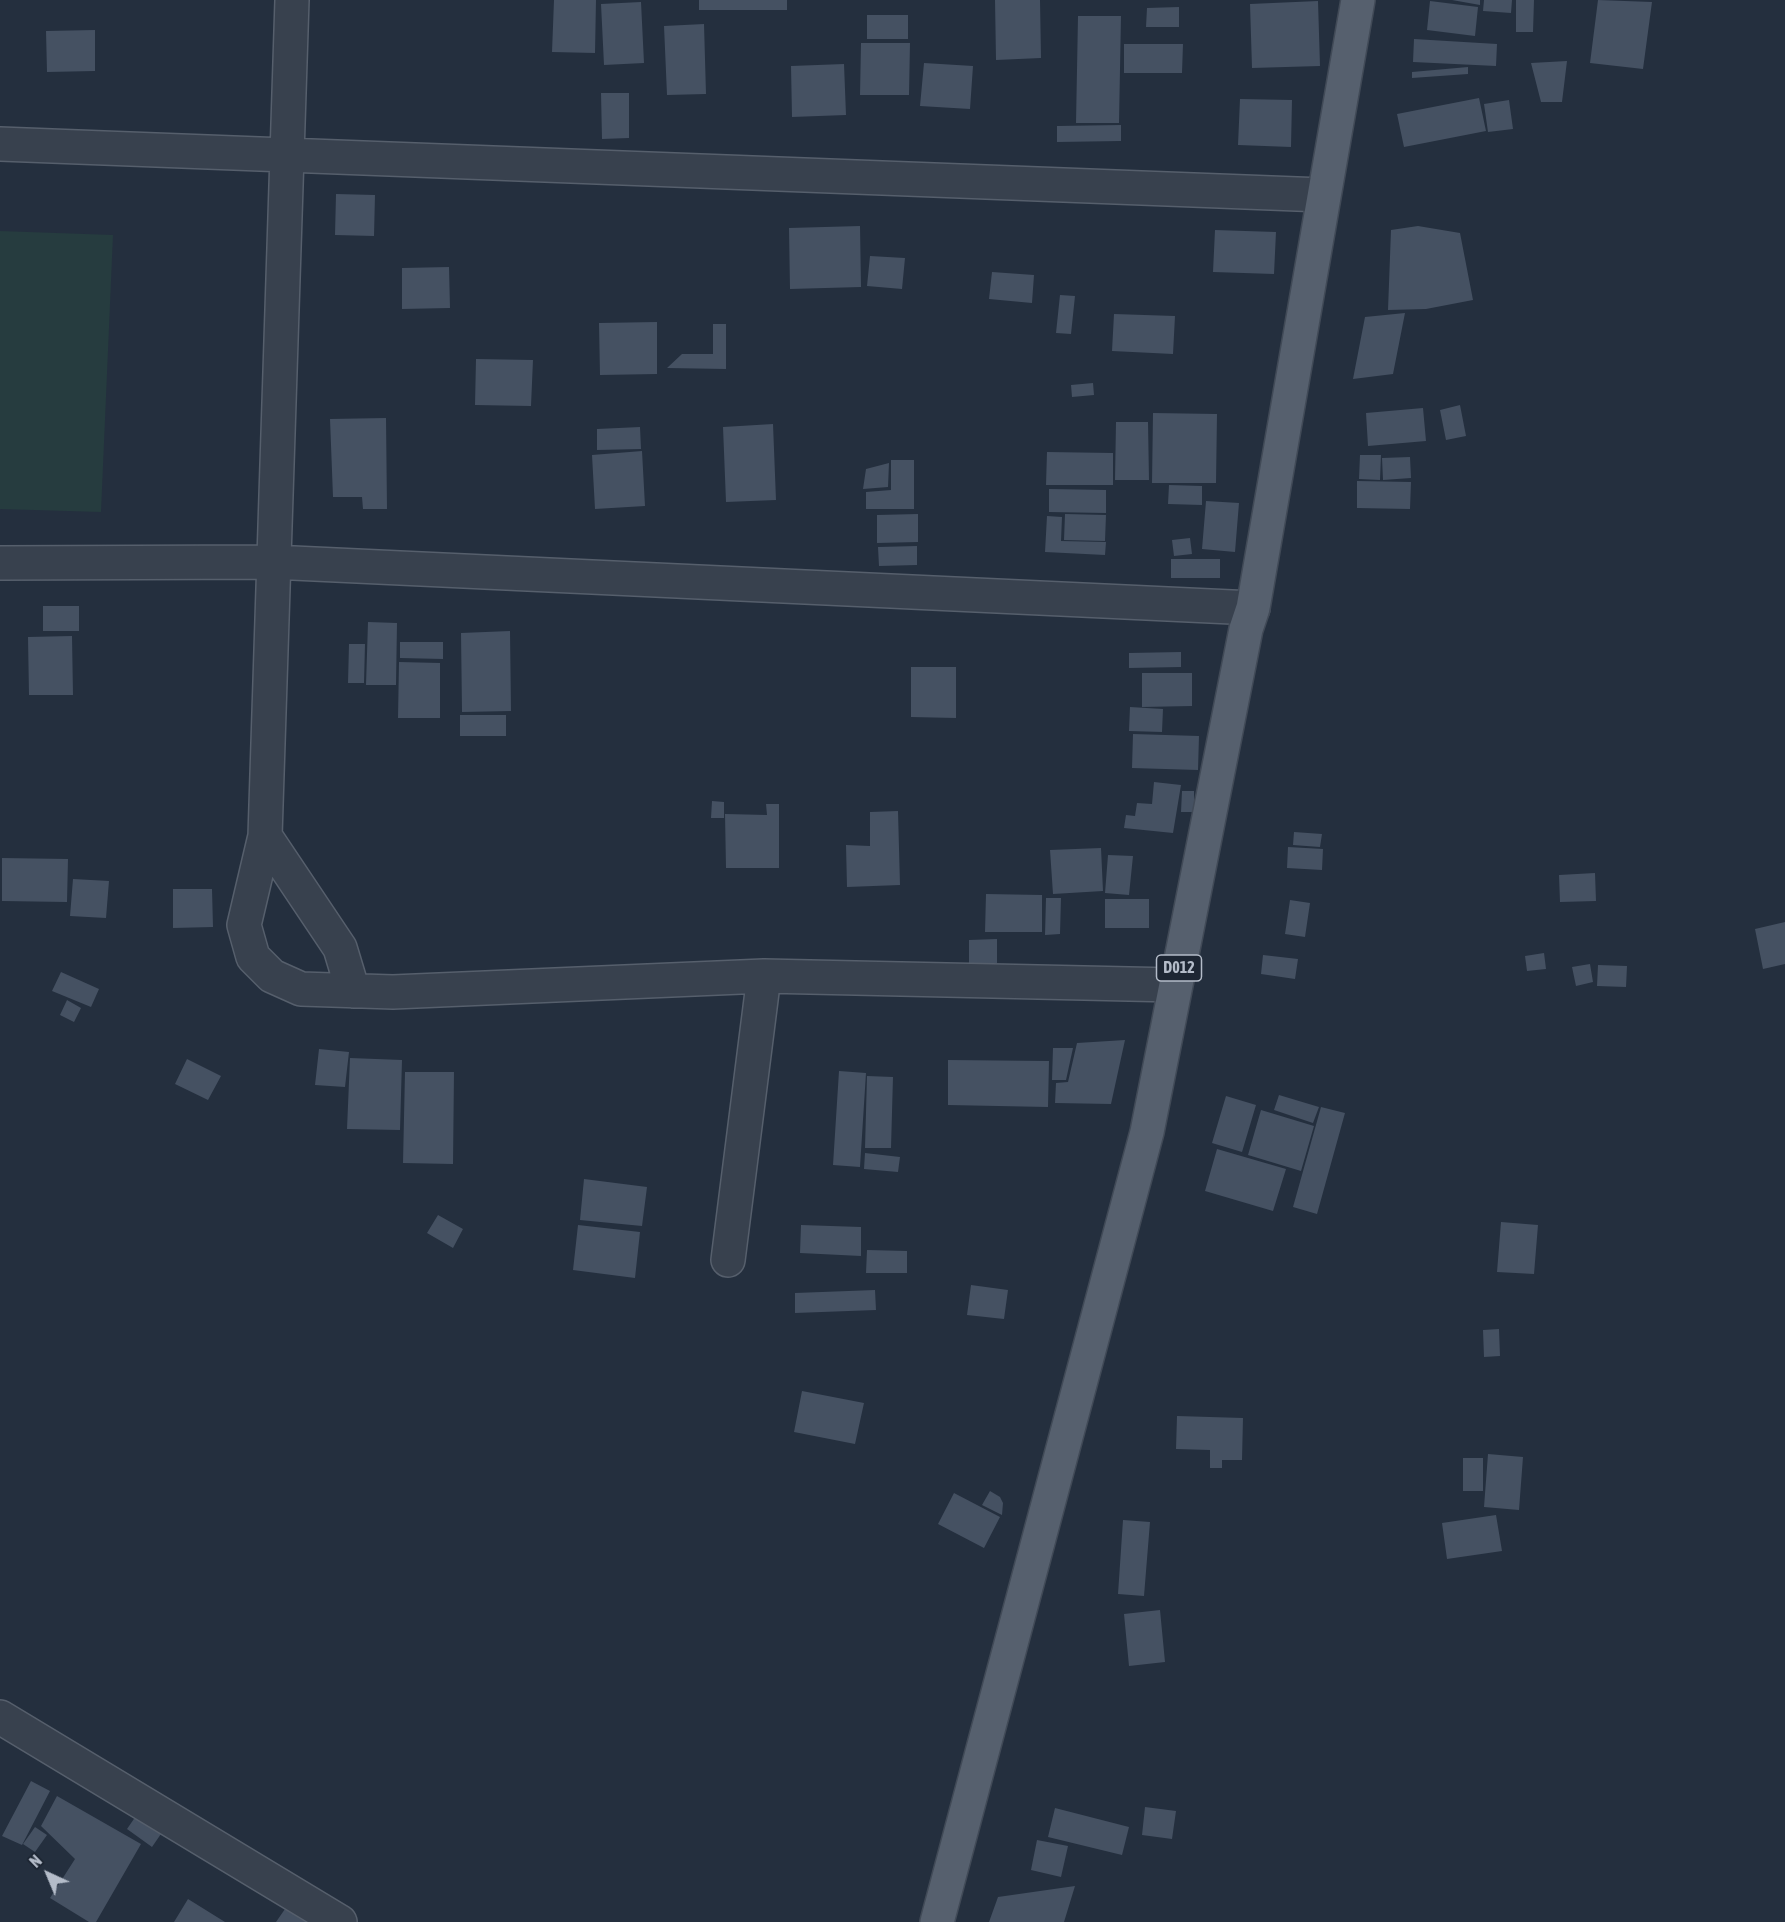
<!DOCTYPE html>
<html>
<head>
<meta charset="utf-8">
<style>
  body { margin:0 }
  #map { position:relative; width:1785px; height:1922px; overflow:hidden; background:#242f3e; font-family:"Asap Condensed",sans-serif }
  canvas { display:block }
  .north { position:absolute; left:18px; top:1844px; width:60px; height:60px; -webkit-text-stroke:4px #1d2633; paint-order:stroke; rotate:316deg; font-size:16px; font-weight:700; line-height:24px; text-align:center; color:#b4bcc9 }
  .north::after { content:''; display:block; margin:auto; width:21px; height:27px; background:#b4bcc9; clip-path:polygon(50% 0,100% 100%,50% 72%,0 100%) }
</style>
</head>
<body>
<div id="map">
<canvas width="1785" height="1922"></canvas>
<div class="north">N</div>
</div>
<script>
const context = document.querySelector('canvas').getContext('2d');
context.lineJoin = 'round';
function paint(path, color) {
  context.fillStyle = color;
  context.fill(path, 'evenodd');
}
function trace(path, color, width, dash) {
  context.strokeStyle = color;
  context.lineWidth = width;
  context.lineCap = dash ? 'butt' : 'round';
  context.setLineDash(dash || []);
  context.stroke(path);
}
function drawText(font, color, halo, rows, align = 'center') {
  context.font = font + ' "Asap Condensed",sans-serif';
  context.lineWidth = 4.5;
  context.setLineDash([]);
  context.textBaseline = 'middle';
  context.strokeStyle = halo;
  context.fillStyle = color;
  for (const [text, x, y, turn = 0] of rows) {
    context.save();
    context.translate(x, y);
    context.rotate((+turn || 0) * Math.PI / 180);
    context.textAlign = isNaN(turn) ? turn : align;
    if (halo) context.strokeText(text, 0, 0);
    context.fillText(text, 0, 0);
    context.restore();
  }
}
paint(new Path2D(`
  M0,231L113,235L101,512L0,509Z`), '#263c3f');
paint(new Path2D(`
  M554,0H596L595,53L552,52Z
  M699,0H787V10H699Z
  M995,0H1040L1041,58L996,60Z
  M1452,0H1480V5Z
  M1484,0H1512L1511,13L1483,11Z
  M1516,0H1534L1533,32H1516Z
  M1598,0L1652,2L1643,69L1590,63Z
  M1318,1L1320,66L1252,68L1250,4Z
  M1430,1L1478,7L1475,36L1427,30Z
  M641,2L644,63L604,65L601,4Z
  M1179,7V27H1146L1147,8Z
  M867,15H908V39H867Z
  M1078,16H1121L1119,123H1076Z
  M704,24L706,94L667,95L664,26Z
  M95,30V71L47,72L46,31Z
  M1414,39L1497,44L1496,66L1413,62Z
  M861,43H910L909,95H860Z
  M1124,44H1183L1182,73H1124Z
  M1567,61L1562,102H1541L1531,63Z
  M924,63L973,66L970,109L920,106Z
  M844,64L846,115L792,117L791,66Z
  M1468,67V74L1412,78V72Z
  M601,93H629V138L602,139Z
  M1479,98L1486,131L1404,147L1397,114Z
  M1240,99L1292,100L1291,147L1238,145Z
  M1509,100L1513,129L1488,132L1484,104Z
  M1121,125V141L1057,142V126Z
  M336,194L375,195L374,236L335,235Z
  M860,226L861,287L790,289L789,228Z
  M1418,226L1460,233L1473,300L1426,309L1388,310L1391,230Z
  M1215,230L1276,232L1274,274L1213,272Z
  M870,256L905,258L902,289L867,286Z
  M449,267L450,308L402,309V268Z
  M992,272L1034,275L1032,303L989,299Z
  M1060,295L1075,296L1071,334L1056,333Z
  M1405,313L1393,374L1353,379L1365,317Z
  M1114,314L1175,316L1173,354L1112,351Z
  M657,322V374L600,375L599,323Z
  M713,324H726V369L667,368L682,354H713Z
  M476,359L533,360L531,406L475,405Z
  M1093,383L1094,395L1072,397L1071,385Z
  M1460,405L1466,436L1446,440L1440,410Z
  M1423,408L1426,441L1368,446L1366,413Z
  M1153,413L1217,414L1216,483H1152Z
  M386,418L387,509H363L362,497H333L330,419Z
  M1116,422H1148L1149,480H1115Z
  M773,424L776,500L726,502L723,427Z
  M640,427L641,449L597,450V429Z
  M642,451L645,506L595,509L592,455Z
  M1047,452L1113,453V485H1046Z
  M1360,455H1381L1380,480L1359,479Z
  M1410,457L1411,478L1383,480L1382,458Z
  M891,460H914V509H866V492L891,490Z
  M889,463L888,487L863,489L866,469Z
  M1357,481L1411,482L1410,509L1357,508Z
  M1169,485L1202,486V505L1168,504Z
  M1049,489L1106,490V513L1049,512Z
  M1206,501L1239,503L1235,552L1202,549Z
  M918,514V542L877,543V515Z
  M1065,514L1106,515L1105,541L1064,540Z
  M1047,516L1062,517L1061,541L1106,542L1105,555L1045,552Z
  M1190,538L1192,554L1174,556L1172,540Z
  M917,546V565L879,566L878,547Z
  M1171,559H1220V578H1171Z
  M43,606H79V631H43Z
  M368,622L397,623L396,685H366Z
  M510,631L511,711L462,712L461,633Z
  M72,636L73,695H29L28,637Z
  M400,642H443V659L400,658Z
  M349,644H365L364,683H348Z
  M1181,652V667L1129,668V653Z
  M399,662L440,663V718H398Z
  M911,667H956V718L911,717Z
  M1142,673H1192V706L1142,707Z
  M1130,707L1163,709L1162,732L1129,731Z
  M460,715H506V736H460Z
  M1133,734L1199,736L1198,770L1132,768Z
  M1154,782L1181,785L1173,833L1124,828L1126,815L1135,816L1137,803L1152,804Z
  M1182,791H1194V812H1181Z
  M712,801L724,802V818H711Z
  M766,804H779V868H726L725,814L767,815Z
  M898,811L900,885L847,887L846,845L870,846V812Z
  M1294,832L1322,834L1320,847L1293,845Z
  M1288,847L1323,849L1322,870L1287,868Z
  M1101,848L1103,891L1053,894L1050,850Z
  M1108,855L1133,856L1129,895L1105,893Z
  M2,858L68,859L67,902L2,901Z
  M1595,873L1596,901L1560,902L1559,875Z
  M73,879L109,881L106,918L70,916Z
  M173,889H212L213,927L173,928Z
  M986,894L1042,895V932H985Z
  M1046,898H1061L1060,934L1045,935Z
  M1105,899H1149V928H1105Z
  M1290,900L1310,903L1305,937L1285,934Z
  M1785,922V964L1763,969L1755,929Z
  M997,939V963L969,964V940Z
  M1544,953L1546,969L1527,971L1525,956Z
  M1263,955L1298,959L1295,979L1261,974Z
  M1590,964L1593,982L1576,986L1572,967Z
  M1598,965L1627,966L1626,987L1597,986Z
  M61,972L99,989L91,1007L52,991Z
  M67,1000L81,1008L74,1022L60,1015Z
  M1125,1040L1111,1104L1055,1103L1056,1083L1068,1082L1077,1043Z
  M1053,1048H1073L1066,1080H1052Z
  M319,1049L349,1052L345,1087L315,1085Z
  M350,1058L402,1060L400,1130L347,1129Z
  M187,1059L221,1076L208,1100L175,1084Z
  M948,1060L1049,1061L1048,1107L948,1105Z
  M839,1071L866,1073L860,1167L833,1165Z
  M405,1072H454L453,1164L403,1163Z
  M867,1076L893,1077L891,1148H865Z
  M1279,1095L1319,1107L1313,1123L1274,1110Z
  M1226,1096L1256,1105L1242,1152L1212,1143Z
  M1321,1107L1345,1113L1317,1214L1293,1207Z
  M1261,1110L1314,1126L1301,1171L1248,1155Z
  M1217,1149L1286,1169L1273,1211L1205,1191Z
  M865,1153L900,1157L898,1172L864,1169Z
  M584,1179L647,1187L642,1226L580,1220Z
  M438,1215L463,1229L453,1248L427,1233Z
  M1501,1222L1538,1225L1534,1274L1497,1272Z
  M578,1225L640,1232L635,1278L573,1270Z
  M801,1225L861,1227V1256L800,1253Z
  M867,1250L907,1251V1273H866Z
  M971,1285L1008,1290L1004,1319L967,1315Z
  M875,1290L876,1310L795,1313V1293Z
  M1499,1329L1500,1356L1484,1357L1483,1330Z
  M802,1391L864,1403L855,1444L794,1432Z
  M1177,1416L1243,1418L1242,1460H1222V1468H1210V1450L1176,1449Z
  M1488,1454L1523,1457L1519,1510L1484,1507Z
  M1463,1458H1483V1491H1463Z
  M990,1491L1000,1497L1003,1503L1002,1515L982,1505Z
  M954,1493L1000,1517L984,1548L938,1524Z
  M1496,1515L1502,1551L1447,1559L1442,1523Z
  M1123,1520L1150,1522L1144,1596L1118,1594Z
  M1160,1610L1165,1662L1129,1666L1124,1614Z
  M31,1781L50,1791L22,1845L2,1836Z
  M57,1796L141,1844L96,1922H89L50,1898L75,1859L41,1826Z
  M1145,1807L1176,1811L1172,1839L1142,1835Z
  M1055,1808L1129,1827L1122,1855L1048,1837Z
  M138,1813L163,1831L152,1847L127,1829Z
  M35,1827L47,1835L35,1852L23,1844Z
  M1037,1840L1068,1846L1061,1877L1031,1870Z
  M1075,1886L1064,1922H989L998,1897Z
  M188,1899L225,1922H174Z
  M285,1909L306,1922H276Z`), '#455162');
const minor = new Path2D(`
  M292,0L265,836L244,925L253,957L272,976L301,989L393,992L764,976L1175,985
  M0,144L1323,195
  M0,563L272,562L1253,608
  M265,836L340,948L353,991
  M728,1260L764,976
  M0,1717L340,1922`);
const major = new Path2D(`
  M937,1922L1147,1132L1246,629L1253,608L1358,0`);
trace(minor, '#565f6c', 36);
trace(major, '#414a57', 36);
trace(minor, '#38414e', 33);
trace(major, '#56606e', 33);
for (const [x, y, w] of [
  [1179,968,45]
]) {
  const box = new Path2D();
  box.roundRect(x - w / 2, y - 13, w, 26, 4.5);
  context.fillStyle = '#1d2633';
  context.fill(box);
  trace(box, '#b4bcc9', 1.5);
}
drawText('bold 16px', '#b4bcc9', null, [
  ["D012",1179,968]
]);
</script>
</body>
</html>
